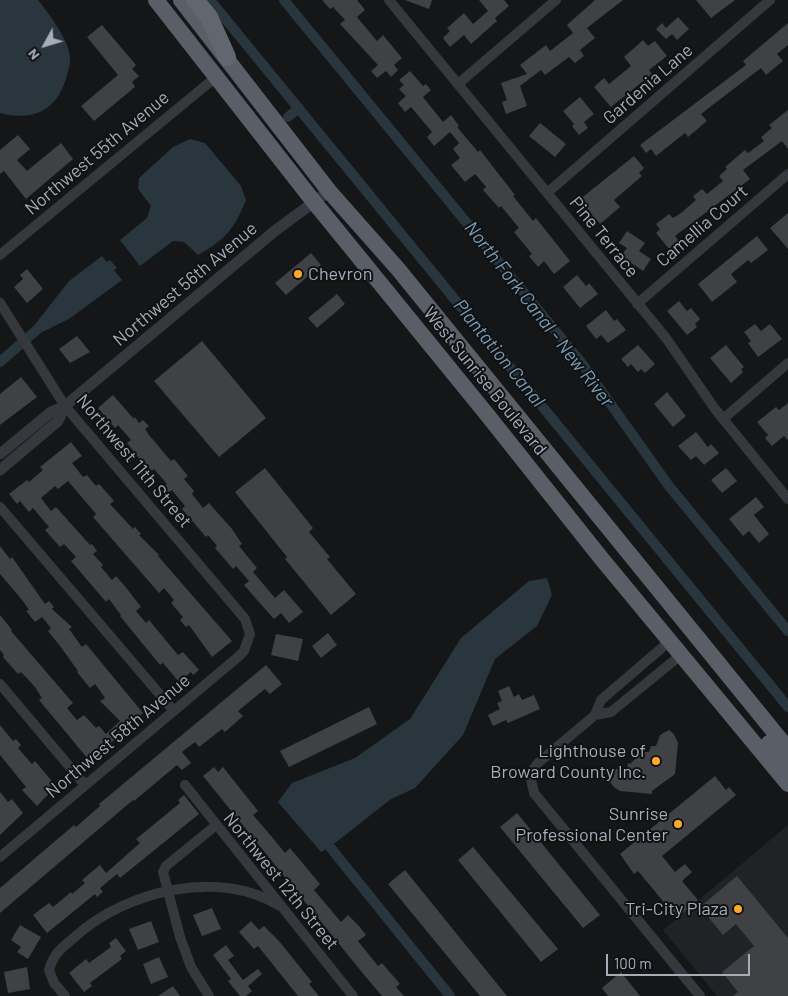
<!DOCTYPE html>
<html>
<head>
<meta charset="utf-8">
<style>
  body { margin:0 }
  #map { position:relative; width:788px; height:996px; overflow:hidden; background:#151618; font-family:Barlow,sans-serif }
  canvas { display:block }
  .north { position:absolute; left:20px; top:20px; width:50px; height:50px; -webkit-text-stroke:4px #101113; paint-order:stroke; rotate:231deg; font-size:14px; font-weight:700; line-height:20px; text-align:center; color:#a6adb9 }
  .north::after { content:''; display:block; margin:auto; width:18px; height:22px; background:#a6adb9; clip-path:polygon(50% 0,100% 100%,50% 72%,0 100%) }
  .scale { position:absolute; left:606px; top:954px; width:144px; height:22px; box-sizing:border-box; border:2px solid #a6adb9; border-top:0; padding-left:6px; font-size:15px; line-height:18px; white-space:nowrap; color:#a6adb9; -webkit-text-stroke:4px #101113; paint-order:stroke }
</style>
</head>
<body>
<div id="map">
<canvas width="788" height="996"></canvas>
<div class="north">N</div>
<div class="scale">100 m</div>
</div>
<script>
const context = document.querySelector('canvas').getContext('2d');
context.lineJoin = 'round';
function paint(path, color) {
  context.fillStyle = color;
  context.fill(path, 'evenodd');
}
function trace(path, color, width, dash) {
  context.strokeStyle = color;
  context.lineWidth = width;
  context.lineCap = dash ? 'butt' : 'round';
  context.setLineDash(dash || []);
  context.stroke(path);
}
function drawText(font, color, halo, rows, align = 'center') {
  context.font = font + ' Barlow,sans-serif';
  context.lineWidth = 4;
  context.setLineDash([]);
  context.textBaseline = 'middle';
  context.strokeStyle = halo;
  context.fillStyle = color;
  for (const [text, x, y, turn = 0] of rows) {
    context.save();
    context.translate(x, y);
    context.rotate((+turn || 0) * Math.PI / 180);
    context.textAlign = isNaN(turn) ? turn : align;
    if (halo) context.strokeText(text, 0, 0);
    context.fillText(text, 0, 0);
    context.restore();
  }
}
paint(new Path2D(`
  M788,825V996H717L663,930Z`), '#212225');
paint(new Path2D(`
  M0,0H38C49,14 71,42 70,60C70,65 68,71 67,75C58,110 34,122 0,113Z
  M190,139L205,143L241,186L246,200C235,228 225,240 198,255L184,242L173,241L140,266L120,240L147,218L151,206L138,189L139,178L173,147Z
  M102,256L107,262L110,260L117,268L114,270L122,280L69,319L30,338L29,332L69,281Z
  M547,578L552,595L537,626L495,659L463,735L415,788L391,799L330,847L321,852L278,802L292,783L355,758L410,719L461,638L529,581Z`), '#2a363d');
trace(new Path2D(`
  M210,0L788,707
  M284,0L580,361L669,486L788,631
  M288,117L299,108
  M0,362L39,328
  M330,847L450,996`), '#2a363d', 10);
paint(new Path2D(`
  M322,0H357L365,10L357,17L377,41L383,35L402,58L394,65L398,70L391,77L386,71L377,78L371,71L378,65L340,24L345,20L333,7L330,9Z
  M405,0H432L429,9Z
  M479,0H504L509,6L495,18L497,21L471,44L464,35L450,47L443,38L450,31L447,28L464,13L473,24L488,11Z
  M595,0H623L587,28L595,38L580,50L584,56L575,63L569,57L545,75L541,70L520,86L527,106L506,114L502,102L507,100L501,83L527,74L520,65L546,45L550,51L573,33L567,25Z
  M696,0H735L711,18Z
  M678,17L689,29L677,40L672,34L666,39L656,29L662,23L666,28Z
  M788,23V45L777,54L783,61L766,75L761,68L710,107L701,114L707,121L688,137L685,133L656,156L651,149L646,153L640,145L746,65L743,61Z
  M102,25L136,65L132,69L139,76L132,82L135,87L94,121L81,106L118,75L87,37Z
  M643,40L648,46L655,41L667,56L649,70L652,74L611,107L594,87L604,78L609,84L631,66L624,57Z
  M410,71L423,86L426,84L431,90L423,97L443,122L451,115L459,126L457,127L478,152L480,150L515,195L513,196L533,221L536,218L570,261L554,274L544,261L538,267L529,256L532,254L514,232L519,228L501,206L499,208L483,190L486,187L475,174L465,182L451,165L460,158L453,149L459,143L450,132L434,146L427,137L432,132L411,107L405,112L398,103L406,96L399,89L404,85L399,80Z
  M580,97L594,114L584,122L588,128L579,135L572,126L574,124L563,111Z
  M788,110V149L782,141L743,170L750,179L675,236L679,241L669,249L656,233L660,229L656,224L669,214L673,218L681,213L696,200L693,196L702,189L707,194L723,181L719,176L727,169L725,167L745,150L748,153L764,141L761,137L772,128L769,125Z
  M540,123L566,144L555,157L529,136Z
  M18,135L30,149L17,160L27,171L61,143L73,159L26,199L4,171L0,174V150Z
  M634,156L644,168L639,173L642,176L614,200L620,207L600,224L579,200Z
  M788,213V249L770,228Z
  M627,231L645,243L639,251L651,259L643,271L621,256L627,248L619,243Z
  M757,236L768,250L751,263L748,260L731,274L737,282L712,302L698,284Z
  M311,253L321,265L286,295L275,283Z
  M27,269L43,289L27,303L14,287L23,279L20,275Z
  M577,275L586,286L589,283L598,294L580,308L563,287Z
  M337,294L345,304L317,328L308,318Z
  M679,301L687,311L691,308L700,319L695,324L697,327L687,335L667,311Z
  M606,310L614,321L617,319L626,330L608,343L601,335L596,339L586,326Z
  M755,324L761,331L770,324L782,339L758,357L748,343L751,341L744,332Z
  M77,336L90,352L70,363L59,349Z
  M202,341L266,418L219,457L154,381Z
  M638,345L655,364L645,373L641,369L638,372L631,364L628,367L621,359Z
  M726,345L744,367L741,369L743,372L731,383L710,358Z
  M21,377L37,397L0,425V394Z
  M667,392L686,416L673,427L654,404Z
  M113,395L134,419L135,417L139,423L143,420L149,426L145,429L149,435L171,461L174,459L188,476L184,479L194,491L192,494L203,508L209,503L232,529L242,544L239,546L257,568L253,572L275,598L284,590L303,612L289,623L281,613L274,619L258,601L244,585L249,581L236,566L233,569L215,548L217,546L208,535L206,537L182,509L185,506L172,490L168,493L164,487L167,484L154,469L150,472L127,443L131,440L118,425L115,428L98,408Z
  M788,403V440L784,436L772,446L765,438L768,435L757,422L776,407L779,410Z
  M696,432L708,447L711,444L719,453L704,465L696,456L691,460L678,446Z
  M71,442L82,456L72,463L83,477L87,475L96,486L99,484L108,494L114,501L110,504L133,529L135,527L141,534L139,535L159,555L158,556L232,641L212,657L189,625L186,627L180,620L183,617L171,603L174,600L164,588L159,593L93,517L96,514L68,481L58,489L55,486L41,498L51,511L56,507L90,545L92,544L97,551L93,554L103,565L101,567L112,580L116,576L124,585L141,607L136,611L146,623L149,620L178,655L183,652L199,670L193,675L191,672L179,682L163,663L160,665L120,616L121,615L109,599L106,602L71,561L76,557L64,544L60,547L45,530L49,527L33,508L29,512L20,501L17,504L9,494L27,480L29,482L43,470L40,467Z
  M265,468L313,528L309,532L330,557L327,559L356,594L331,615L285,559L287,557L235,492Z
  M726,468L737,481L722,493L711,480Z
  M756,497L764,507L754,515L769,534L759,543L749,531L743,536L729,519Z
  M0,546L10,559L12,557L45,604L49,601L54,607L52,609L72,627L69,629L82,647L86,644L143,713L131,723L134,726L88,759L39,700L42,698L35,687L21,672L18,674L3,657L4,655L0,650V615L12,630L11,631L73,703L67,708L77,720L84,715L96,728L99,726L106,734L120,721L100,701L105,698L95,684L90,688L77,672L78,671L60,646L48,631L51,628L42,617L35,622L26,611L29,610L23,601L0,574Z
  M328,633L337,645L321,658L312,646Z
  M276,634L303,639L298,661L271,655Z
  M266,665L282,684L270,694L265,689L238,711L243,716L225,732L222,729L199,747L195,742L182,752L191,763L182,770L177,765L134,801L133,800L0,913V888L74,825L76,827L100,806L99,804Z
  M509,686L514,697L519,694L522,700L534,695L540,709L508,723L506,720L493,726L488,715L500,709L497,703L502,701L498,691Z
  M369,707L377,724L289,767L280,751Z
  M0,725L13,741L16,739L21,745L18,748L32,764L35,761L56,786L37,806L22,790L26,787L0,755Z
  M669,730L674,734L678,743L675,774L652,791V794L620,791L614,787L608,780L614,777L615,769H627L628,763L630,764L643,752H649L651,746H656L660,735Z
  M214,767L218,772L223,767L258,811L253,815L272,837L285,853L290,848L320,884L314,890L341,922L348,915L359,926L366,935L358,941L378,966L382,963L400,984L396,987L404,996H382L365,976L203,776Z
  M715,776L726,790L729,787L736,795L662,856L675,872L685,864L692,872L682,881L698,900L677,918L638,871L634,874L620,854Z
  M0,792L8,802L12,799L23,813L0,835Z
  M184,795L199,814L120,878L117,874L100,888L103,892L97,897L95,894L47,933L33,915L49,903L53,907L71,892L72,894L85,883L82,880L100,865L106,873L140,843L136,839L180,803L178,800Z
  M517,813L600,915L583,928L500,827Z
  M473,847L558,949L541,962L458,860Z
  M405,870L507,996H480L388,884Z
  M737,876L788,938V996H733L738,992L722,972L754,946L736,924L723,935L700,907Z
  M212,908L221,929L202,936L193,915Z
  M151,921L159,942L138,950L129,929Z
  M251,921L259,930L264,926L279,941L312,982L309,984L319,996H298L258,946L254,949L239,932Z
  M20,925L41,937L28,959L17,952L21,947L11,940Z
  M116,938L126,951L120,956L122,959L90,983L92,986L84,992L69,973L86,959L89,963L111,947L109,943Z
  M226,945L234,956L228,960L243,980L258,969L262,974L248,986L252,991L246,996H240L228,981L231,979L213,955Z
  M159,957L168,977L151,984L143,964Z
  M27,967L30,989L8,993L4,972Z
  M621,972L640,996H608L602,988Z
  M173,986L180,996H158Z`), '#3f4145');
trace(new Path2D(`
  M389,0L666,338L715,409L788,499
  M458,84L556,0
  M547,193L770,0
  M0,255L216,77
  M0,303L65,406L245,619L250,634L244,651L238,657L0,857
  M637,304L788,174
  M723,419L788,363
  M0,507L174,711
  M682,654L611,712L595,715L538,763L530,774L534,793L700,996
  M0,684L85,785
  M595,715L601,700L671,640
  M185,785L353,996
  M65,996L54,983L49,970C55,951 62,948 77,935C127,891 219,868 280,906
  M209,996L191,967L180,937L163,872L166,866L215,826`), '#36383d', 10);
trace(new Path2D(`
  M0,454L51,412L65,406L276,230L329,191
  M0,470L58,421L65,406`), '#36383d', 11);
trace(new Path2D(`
  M156,0L314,202L489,417L601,558L788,784
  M181,0L329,191L398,269L788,749
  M769,743L788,766`), '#5a5e66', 16);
trace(new Path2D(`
  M195,0L209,17L227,57`), '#62666f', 18);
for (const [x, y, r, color] of [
  [298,274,5,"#ffaa26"],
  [656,761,5,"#ffaa26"],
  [678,824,5,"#ffaa26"],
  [738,909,5,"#ffaa26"]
]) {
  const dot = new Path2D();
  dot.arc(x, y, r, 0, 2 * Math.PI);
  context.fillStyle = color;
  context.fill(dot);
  trace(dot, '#101113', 2);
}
drawText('18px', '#a6adb9', '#101113', [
  ["Gardenia Lane",648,84,-41],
  ["Northwest 55th Avenue",97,153,-40],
  ["Camellia Court",702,226,-41],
  ["Pine Terrace",604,237,51],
  ["Northwest 56th Avenue",185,284,-40],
  ["West Sunrise Boulevard",485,381,51],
  ["Northwest 11th Street",134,461,50],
  ["Northwest 58th Avenue",118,736,-40],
  ["Northwest 12th Street",281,881,51]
]);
drawText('18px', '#a6adb9', '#101113', [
  ["Chevron",308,274,"left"],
  ["Lighthouse of",646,751],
  ["Broward County Inc.",646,772],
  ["Sunrise",668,814],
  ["Professional Center",668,835],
  ["Tri-City Plaza",728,909]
], 'right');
drawText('italic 19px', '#7a9eb8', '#101113', [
  ["North Fork Canal - New River",539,314,52],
  ["Plantation Canal",499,353,51]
]);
</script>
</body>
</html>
